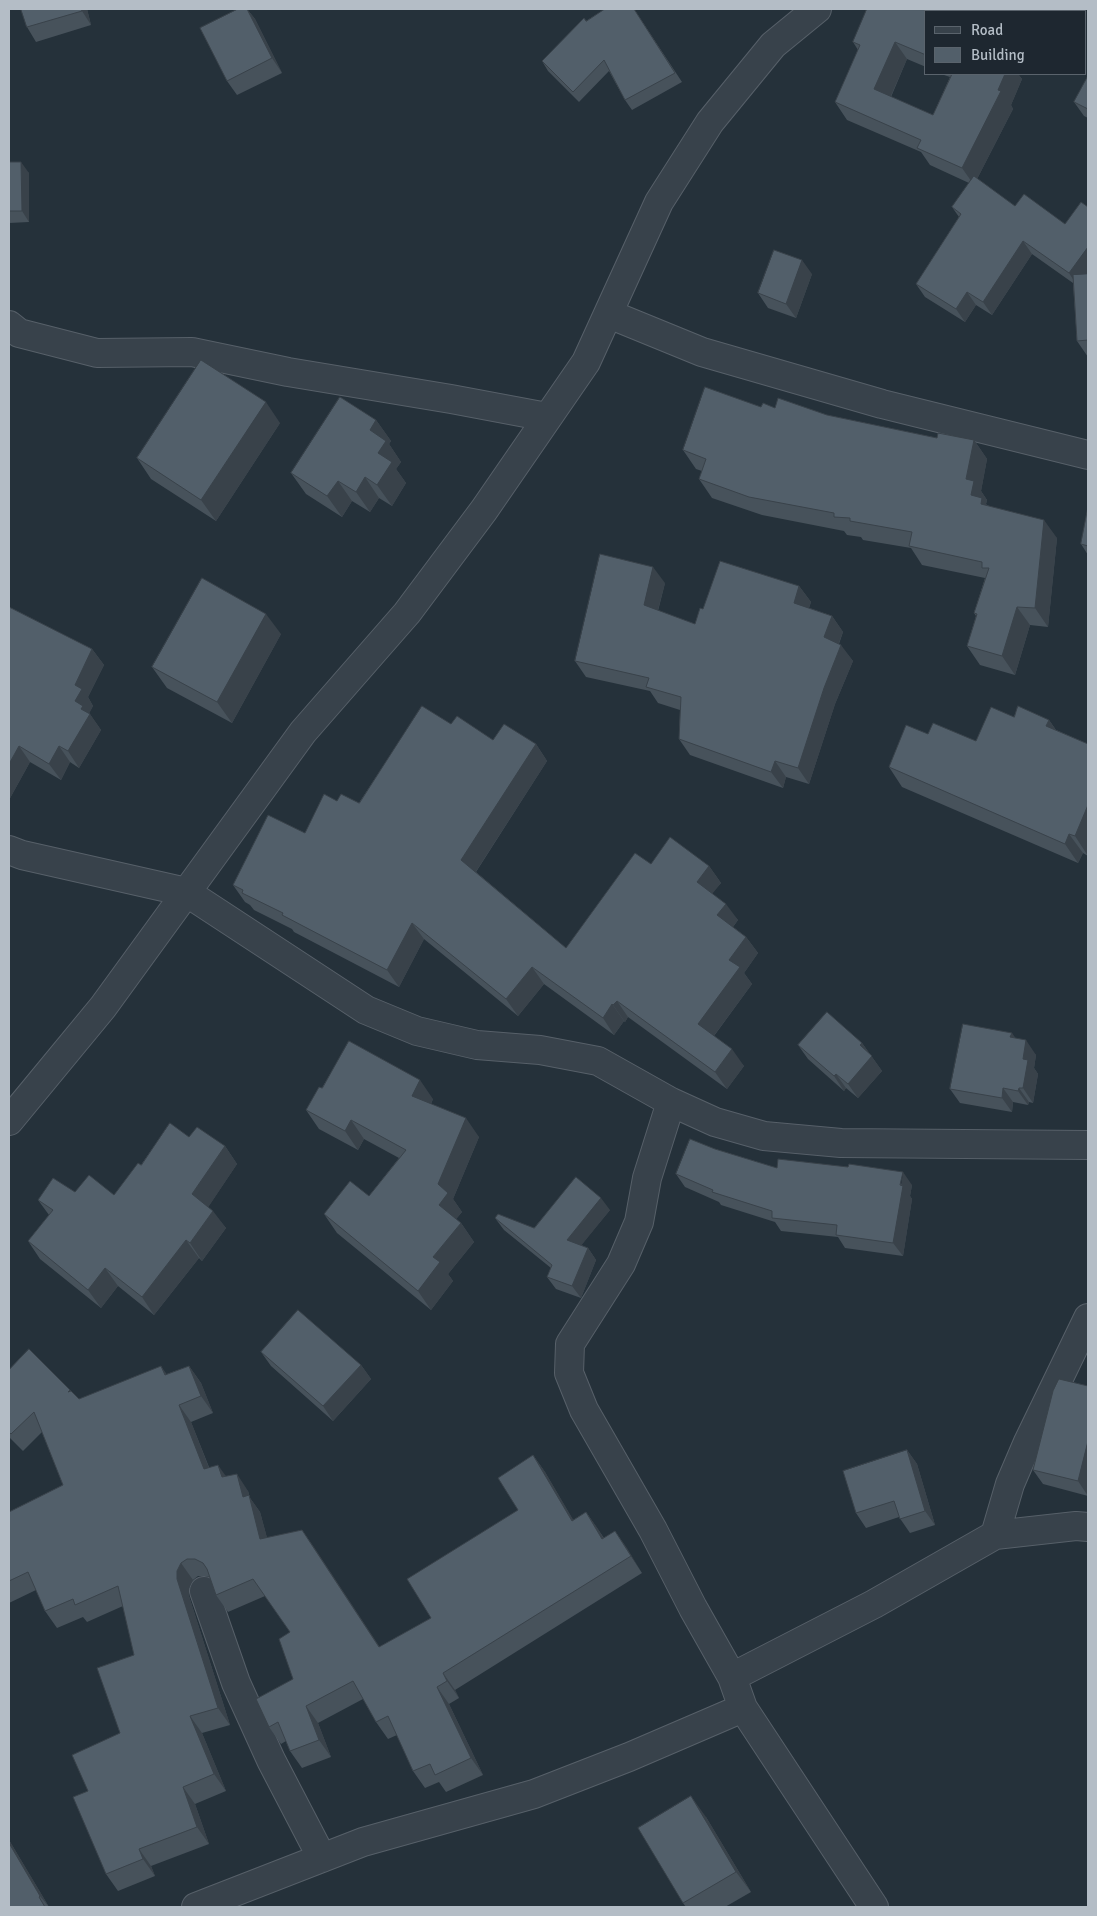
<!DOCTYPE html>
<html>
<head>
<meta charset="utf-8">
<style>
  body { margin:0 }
  #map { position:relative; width:1097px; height:1916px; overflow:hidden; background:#25313a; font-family:Signika,sans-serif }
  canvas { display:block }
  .frame { position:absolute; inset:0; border:10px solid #b4bdc6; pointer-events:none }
  .legend { position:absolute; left:924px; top:10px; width:162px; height:65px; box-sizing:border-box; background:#1e2730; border:1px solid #5a636c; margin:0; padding:6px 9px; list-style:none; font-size:15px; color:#b4bdc6 }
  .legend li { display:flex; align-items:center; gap:10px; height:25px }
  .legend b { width:25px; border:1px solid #5a636c }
</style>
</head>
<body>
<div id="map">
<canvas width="1097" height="1916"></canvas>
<div class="frame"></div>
<ul class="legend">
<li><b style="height:6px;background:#38424b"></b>Road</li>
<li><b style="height:14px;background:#525f6a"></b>Building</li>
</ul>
</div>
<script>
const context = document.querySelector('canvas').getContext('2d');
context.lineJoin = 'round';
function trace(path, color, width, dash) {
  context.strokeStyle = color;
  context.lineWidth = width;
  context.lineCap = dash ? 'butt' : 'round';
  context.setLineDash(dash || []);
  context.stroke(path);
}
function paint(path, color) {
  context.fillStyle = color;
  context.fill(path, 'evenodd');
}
const street = new Path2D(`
  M609,314L702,352L882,404L1088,455
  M9,325L19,333L97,353L192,352L288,372L451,399L547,417
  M9,850L22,855L186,892L366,1010L417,1031L477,1045L540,1050L598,1061L671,1102L715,1122L764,1136L841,1143L1088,1145
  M671,1102L647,1178L639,1222L621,1264L570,1344L569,1373L584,1410L653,1530L693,1608L732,1677L743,1708L874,1907
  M9,1121L103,1007L303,732L407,613L484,510L586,362L659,202L710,122L773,45L817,9
  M995,1535L1010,1484L1028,1442L1088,1318
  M204,1591L236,1683L271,1760L322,1858
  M732,1677L874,1604L995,1535L1076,1526L1088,1527
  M196,1907L363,1842L534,1794L629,1757L743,1708`);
trace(street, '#576069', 30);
trace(street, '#38424b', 28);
paint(new Path2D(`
  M21,9H87L91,25L36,42L27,27Z
  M238,9H247L255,19L282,73L237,95L227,81Z
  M634,9L682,82L632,110L625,100L609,71L579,102L548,71L542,61L586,21Z
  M867,9H1007L1006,11H926V67L907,59L891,97L933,115L950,77L941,74H1018L1022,79L1011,105L1013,109L977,179L1088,273V357L1077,341L1073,283L1032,254L992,315L976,305L965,322L925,297L916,284L959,217L952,207L969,183L930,165L921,152L847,120L835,102L858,50L853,42Z
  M1088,76V118L1084,116L1074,102Z
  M9,162L29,173V222L9,223Z
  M812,274L796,318L768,308L758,293Z
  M761,407L775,408L827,415L937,438L974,440L987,459L981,491L987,500L986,504L987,505L1057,538L1048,627L1030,625L1015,675L980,665L967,646L976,616L974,613L985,578L922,565L911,548L863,540L861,537L847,535L844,531L762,515L712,498L699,479L702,471L696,469L683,450Z
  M376,420L391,441L389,444L401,462L396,469L406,483L392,506L379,498L370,512L352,501L342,517L306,494L291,473Z
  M280,423L216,521L151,479L137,458Z
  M1088,507V555L1081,544Z
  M665,583L658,611L695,624L703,609L799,586L811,602L809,608L832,616L843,632L839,644L853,661L835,704L809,784L786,777L783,788L690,755L679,739L680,710L658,703L650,691L586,677L575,661Z
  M9,607L92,649L104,665L88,697L93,706L89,713L101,730L79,768L70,762L61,780L30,762L9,800Z
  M281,634L232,723L167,688L152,667Z
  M1014,717L1049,720L1056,730L1088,744V856L1083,853L1078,863L902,787L889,767L928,734L976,741Z
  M451,724L493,740L536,744L547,761L476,872L566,948L651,864L709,866L721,883L712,893L738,920L733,927L746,937L758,953L744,973L752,984L714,1036L744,1066L727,1089L628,1017L625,1022L624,1021L614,1035L544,984L518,1016L424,939L399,987L294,932L292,929L254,910L250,905L245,902L233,885L305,833L337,801L359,803Z
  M1016,1038L1036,1055L1034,1068L1038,1074L1033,1103L1029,1102L1028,1105L1013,1102L1012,1112L960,1103L950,1089Z
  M862,1043L882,1071L858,1098L846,1088L844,1091L808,1059L798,1045Z
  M322,1088L433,1099L431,1104L479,1137L453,1199L462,1212L456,1219L461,1223L474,1242L448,1274L453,1281L431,1310L337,1233L324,1214L369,1196L399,1158L364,1139L358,1150L319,1129L306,1110Z
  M189,1137L225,1146L237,1164L208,1207L226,1228L202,1261L199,1258L154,1315L118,1286L101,1308L40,1259L28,1241L49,1215L38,1200L75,1192L114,1195Z
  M715,1149L777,1168L912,1185L910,1196L912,1199L903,1256L845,1248L838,1237L781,1231L775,1222L721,1205L719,1202L685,1187L676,1174Z
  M610,1210L581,1245L588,1248L596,1260L581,1298L556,1289L547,1277L551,1268L504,1230L495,1218L534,1228Z
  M261,1352L361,1365L371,1379L333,1421L271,1366Z
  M189,1366L201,1383L213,1413L191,1422L209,1467L226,1476L248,1491L250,1498L260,1512L267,1538L302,1530L379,1647L431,1618L518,1510L533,1455L545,1472L573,1520L586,1512L604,1538L615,1531L642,1573L455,1690L459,1698L449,1704L483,1775L446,1792L439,1782L425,1788L413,1771L397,1735L388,1739L376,1722L363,1699L318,1723L331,1757L302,1768L290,1751L286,1741L281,1744L269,1727L293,1679L290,1632L265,1596L228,1612L216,1595L210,1577L206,1576H198L193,1580L189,1588V1596L230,1725L202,1733L226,1791L195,1804L209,1844L151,1866L155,1876L118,1891L106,1874L88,1791L120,1733L134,1655L123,1606L87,1622L83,1617L57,1628L45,1611L36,1590L9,1603V1512L63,1485L42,1432L23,1451L9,1437V1370L70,1390L79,1399L167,1374Z
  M1053,1391L1088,1496L1043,1484L1033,1470Z
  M907,1450L917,1464L935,1525L910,1533L899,1517L866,1528L856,1513Z
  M706,1817L751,1892L725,1907H686L683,1903Z
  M9,1840L49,1907H9Z`), '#47525b');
paint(new Path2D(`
  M81,9H87L91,25L82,11Z
  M247,9L255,19L282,73L272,58Z
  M987,9H1007L1006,11H986Z
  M895,42L907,59L886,107L874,89Z
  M1005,74H1018L1022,79L1011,105L1013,109L974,185L962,168Z
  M21,162L29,173V222L22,211Z
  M1023,241L1032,254L992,315L983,302Z
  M1088,247V273L1078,287L1069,273Z
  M802,260L812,274L796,318L786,304Z
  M967,292L976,305L965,322L956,309Z
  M266,402L280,423L216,521L201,500Z
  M376,420L391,441L389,444L401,462L396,469L406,483L392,506L377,485L378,453L370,430Z
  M974,440L987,459L981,491L987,500L986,504L995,517L971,495L966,479Z
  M365,477L379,498L370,512L356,492Z
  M338,481L352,501L342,517L327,496Z
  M1044,520L1057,538L1048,627L1035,608Z
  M653,567L665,583L655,621L644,605Z
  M799,586L811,602L805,619L794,603Z
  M1017,607L1030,625L1015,675L1002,656Z
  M266,614L281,634L232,723L217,702Z
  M832,616L843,632L835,653L824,637Z
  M841,645L853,661L835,704L809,784L798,768L824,688Z
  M92,649L104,665L88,697L93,706L89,714H90L101,730L79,768L68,751L75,701V685Z
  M1049,720L1062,739L1046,726Z
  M536,744L547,761L473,876L461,860Z
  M19,746L30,762L9,800V764Z
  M59,746L70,762L61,780L49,764Z
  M775,761L786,777L783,788L771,772Z
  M1088,805V856L1075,836Z
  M1069,834L1083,853L1078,863L1065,844Z
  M709,866L721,883L708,899L697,882Z
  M726,904L738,920L729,932L717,915Z
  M412,923L424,939L399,987L387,970Z
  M746,937L758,953L744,973L752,984L710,1041L698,1024L729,960Z
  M532,967L544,984L518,1016L506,999Z
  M617,1001L628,1017L625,1022L613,1005Z
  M612,1004L624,1021L614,1035L603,1018Z
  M1012,1033L1022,1047L1010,1037Z
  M1026,1040L1036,1055L1034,1068L1038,1074L1033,1103L1023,1088V1059Z
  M862,1043L882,1071L858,1098L848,1084L860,1045Z
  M732,1049L744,1066L727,1089L715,1072Z
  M836,1074L846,1088L844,1091L834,1076Z
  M420,1080L433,1099L425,1115L412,1096Z
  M1003,1088L1013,1102L1012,1112L1002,1098Z
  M1019,1088L1029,1102L1028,1105L1018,1091Z
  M466,1118L479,1137L453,1199L462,1212L452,1224L439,1205L438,1184Z
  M351,1120L364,1139L358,1150L345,1131Z
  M225,1146L237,1164L205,1212L192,1194Z
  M903,1172L912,1185L910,1196L912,1199L903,1256L893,1243Z
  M601,1198L610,1210L576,1252L567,1240Z
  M213,1211L226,1228L202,1261L190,1243Z
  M461,1223L474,1242L448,1274L453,1281L431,1310L418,1291L433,1257Z
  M186,1240L199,1258L154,1315L142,1297Z
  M588,1248L596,1260L581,1298L572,1286Z
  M105,1268L118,1286L101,1308L88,1290Z
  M361,1365L371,1379L333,1421L323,1406Z
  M161,1366L173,1383L165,1375Z
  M189,1366L201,1383L213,1413L201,1396Z
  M179,1405L191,1422L216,1486L204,1469Z
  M1088,1441V1496L1078,1481Z
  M907,1450L917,1464L935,1525L925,1511Z
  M533,1455L545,1472L584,1538L572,1521Z
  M218,1465L230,1482L222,1477Z
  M237,1474L248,1491L250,1498L260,1512L272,1556L260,1539L243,1497Z
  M586,1512L598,1529L614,1556L602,1539Z
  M302,1530L314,1547L391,1664L379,1647Z
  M615,1531L627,1548L642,1573L631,1556Z
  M181,1563L193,1580L189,1588V1596L230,1725L218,1708L177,1579V1571Z
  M443,1673L455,1690L459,1698L447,1681Z
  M437,1687L449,1704L483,1775L471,1758Z
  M306,1706L318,1723L331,1757L319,1740Z
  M190,1716L202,1733L226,1791L214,1774Z
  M183,1787L195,1804L209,1844L197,1827Z
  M691,1796L706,1817L751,1892L736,1872Z
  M9,1840L49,1907L40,1896L9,1843Z
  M139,1849L151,1866L155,1876L143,1859Z`), '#39424a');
const building = new Path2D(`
  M21,9H81L82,11L27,27Z
  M238,9H247L272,58L227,81L200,28Z
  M605,9H634L675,73L625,100L604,60L573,92L542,61L584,18L586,21Z
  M867,9H987L986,11H926V55L895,42L874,89L933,115L952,74H1005L998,90L1001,91L962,168L917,148L921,140L835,102L860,45L853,42Z
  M1088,76V109L1074,102Z
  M9,162H21L22,211H9Z
  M974,176L1015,206L1024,194L1065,224L1081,202L1088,207V247L1069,273L1023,241L983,302L967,292L956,309L916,284L961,214L952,207Z
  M774,250L802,260L786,304L758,293Z
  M1088,274V340L1077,341L1073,275Z
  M201,360L266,402L201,500L137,458Z
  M705,387L761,407L763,403L775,408L778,398L827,415L937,438L938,433L974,440L966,479L974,481L971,495L982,498L981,504L1044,520L1035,608L1017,607L1002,656L967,646L977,614L974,613L989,568H982V562L909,546L912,532L850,521V518L834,517V513L749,497L699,479L706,459L683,450Z
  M340,397L376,420L370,430L386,441L378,453L392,462L377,485L365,477L356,492L338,481L327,496L291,473Z
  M1088,507V546L1081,544Z
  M600,554L653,567L644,605L695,624L700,608L703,609L720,561L799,586L794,603L832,616L824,637L841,645L824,688L798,768L775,761L771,772L679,739L681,697L646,687L649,678L575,661Z
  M202,578L266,614L217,702L152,667Z
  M9,607L92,649L75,685L82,689L75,701L83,706L81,709L90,714L68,751L59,746L49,764L19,746L9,764Z
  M422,706L451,724L457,716L493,740L504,724L536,744L461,860L566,948L635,853L651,864L670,837L709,866L697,882L726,904L717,915L746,937L729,960L740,967L698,1024L732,1049L715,1072L617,1001L613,1005L612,1004L603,1018L532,967L506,999L412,923L387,970L282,915L283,913L242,893L243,890L233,885L268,815L305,833L324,794L337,801L341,794L359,803Z
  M1018,706L1049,720L1046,726L1088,744V805L1075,836L1069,834L1065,844L889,767L906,725L928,734L933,723L976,741L991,707L1014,717Z
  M827,1012L862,1043L860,1045L872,1056L848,1084L836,1074L834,1076L798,1045Z
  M963,1024L1012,1033L1010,1037L1026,1040L1023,1059L1028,1060L1023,1088H1019L1018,1091L1003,1088L1002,1098L950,1089Z
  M349,1041L420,1080L412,1096L466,1118L438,1184L448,1193L439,1205L461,1223L433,1257L440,1262L418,1291L324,1214L350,1181L369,1196L406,1150L351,1120L345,1131L306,1110L319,1087L322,1088Z
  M170,1123L189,1137L197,1127L225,1146L192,1194L213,1211L190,1243L186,1240L142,1297L105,1268L88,1290L28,1241L53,1210L38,1200L53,1178L75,1192L89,1175L114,1195L138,1163L141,1165Z
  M690,1139L715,1149L777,1168L778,1159L848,1167L849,1164L903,1172L900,1185L903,1186L893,1243L836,1235L837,1225L772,1218V1211L712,1192L713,1190L676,1174Z
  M576,1177L601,1198L567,1240L588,1248L572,1286L547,1277L552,1265L495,1218L498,1214L534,1228Z
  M298,1310L361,1365L323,1406L261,1352Z
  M29,1349L70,1390L68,1392L71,1391L79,1399L161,1366L165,1375L189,1366L201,1396L179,1405L204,1469L218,1465L222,1477L237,1474L243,1497L249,1495L260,1539L302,1530L379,1647L431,1618L407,1579L518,1510L498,1478L533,1455L572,1521L586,1512L602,1539L615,1531L631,1556L443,1673L447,1681L437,1687L471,1758L435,1775L430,1764L413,1771L388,1716L376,1722L353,1681L306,1706L319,1740L290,1751L278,1722L269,1727L256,1699L293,1679L279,1639L290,1632L253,1579L216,1595L207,1569L203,1563L195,1559H187L181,1563L177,1571V1579L218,1708L190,1716L214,1774L183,1787L197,1827L139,1849L143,1859L106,1874L73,1797L88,1791L72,1755L120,1733L97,1668L134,1655L118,1586L75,1605L73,1599L45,1611L28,1572L9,1581V1512L63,1485L34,1412L11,1434L9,1432V1370Z
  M1059,1379L1088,1386V1441L1078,1481L1033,1470L1053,1391Z
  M907,1450L925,1511L900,1519L894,1501L856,1513L843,1471Z
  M691,1796L736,1872L683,1903L638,1828Z
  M9,1843L40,1896L39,1897L45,1907H9Z`);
paint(building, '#525f6a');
trace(building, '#39424a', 1);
</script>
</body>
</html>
